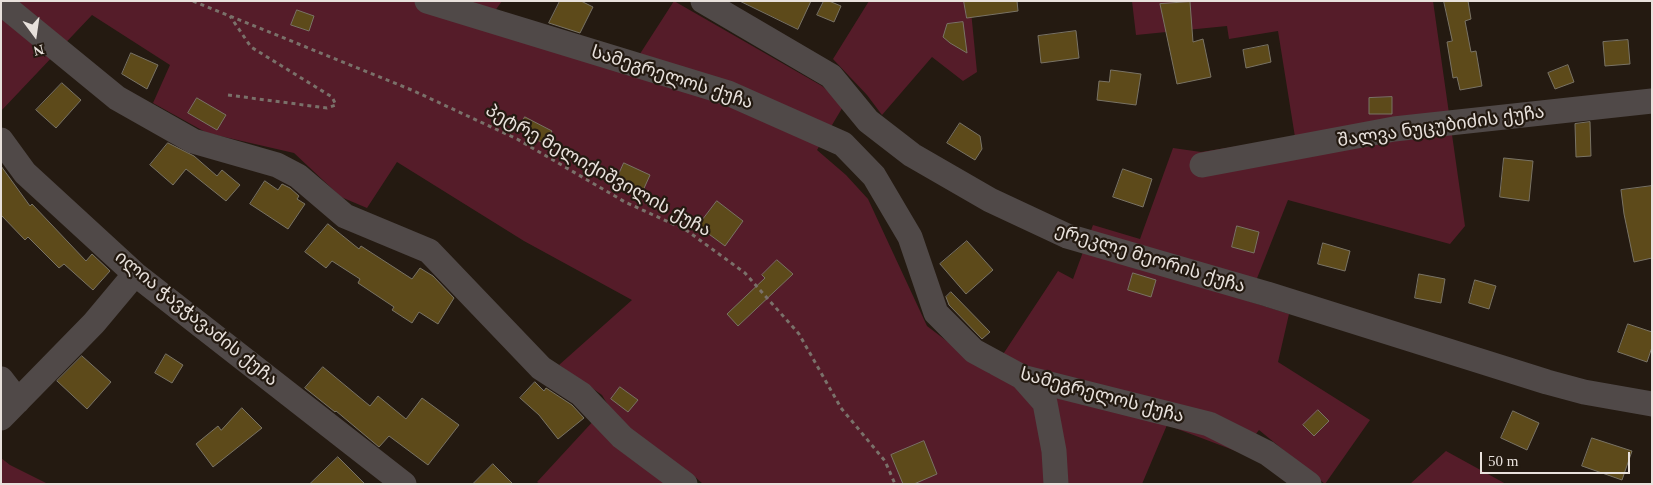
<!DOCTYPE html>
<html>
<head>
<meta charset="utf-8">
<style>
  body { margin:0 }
  #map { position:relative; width:1653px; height:485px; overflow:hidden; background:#241a11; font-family:"Times New Roman",serif }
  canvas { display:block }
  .frame { position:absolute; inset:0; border:2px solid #e8e1dc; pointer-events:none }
  .north { position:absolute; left:10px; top:10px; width:50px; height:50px; -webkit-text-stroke:4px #241a11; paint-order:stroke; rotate:166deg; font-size:14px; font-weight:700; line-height:20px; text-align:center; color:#e8e1dc }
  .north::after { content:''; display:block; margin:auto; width:18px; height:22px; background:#e8e1dc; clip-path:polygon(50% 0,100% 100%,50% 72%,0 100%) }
  .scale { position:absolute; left:1480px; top:452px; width:150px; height:22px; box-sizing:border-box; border:2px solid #e8e1dc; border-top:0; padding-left:6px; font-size:15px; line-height:18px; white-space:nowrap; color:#e8e1dc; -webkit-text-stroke:4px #241a11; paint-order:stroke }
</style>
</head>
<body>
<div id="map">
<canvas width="1653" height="485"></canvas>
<div class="frame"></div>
<div class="north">N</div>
<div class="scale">50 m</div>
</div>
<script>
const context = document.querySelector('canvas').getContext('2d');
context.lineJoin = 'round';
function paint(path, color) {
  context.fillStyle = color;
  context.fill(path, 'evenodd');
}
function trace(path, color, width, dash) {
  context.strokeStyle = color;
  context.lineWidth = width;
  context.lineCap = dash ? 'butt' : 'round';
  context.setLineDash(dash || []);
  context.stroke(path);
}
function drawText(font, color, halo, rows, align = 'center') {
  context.font = font + ' "Times New Roman","Noto Sans Georgian",serif';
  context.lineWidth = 4.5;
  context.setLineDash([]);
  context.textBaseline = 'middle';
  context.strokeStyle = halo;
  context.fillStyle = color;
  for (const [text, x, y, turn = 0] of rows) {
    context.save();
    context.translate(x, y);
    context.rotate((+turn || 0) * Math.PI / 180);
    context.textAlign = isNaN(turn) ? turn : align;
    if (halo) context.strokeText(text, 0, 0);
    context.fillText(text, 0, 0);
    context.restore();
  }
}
paint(new Path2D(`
  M1,1H502L482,29L627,74L674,1L822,86L844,105L817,150L846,175L868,199L927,326L990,374L1058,271L1073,279L1093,225L1140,239L1173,148L1201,152L1295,137L1278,31L1229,39L1227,26L1136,35L1132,1H1433L1465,226L1450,244L1288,200L1248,301L1289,314L1278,362L1370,420L1325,484L1259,430L1241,453L1167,425L1142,484H703L694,476L687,484H540L537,482L608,405L602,395L559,365L632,300L524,241L397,162L367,208L341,197L294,153L207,133L153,103L170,65L92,15L1,111Z
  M869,1H970L977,72L963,81L932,57L882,115L867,95L833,59Z
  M1446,451L1506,484H1410Z
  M1,458L10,465L48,484H1Z`), '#551c29');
const building = new Path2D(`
  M560,1H581L593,7L580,33L549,23Z
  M740,1H811L798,29Z
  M824,1H829L841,6L834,22L817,15Z
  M964,1H1017L1018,11L967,18Z
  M1444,1H1468L1471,19L1465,21L1471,52L1476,51L1482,86L1460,90L1457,77L1453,78L1447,42L1452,41Z
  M1190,2L1193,42L1203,39L1211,77L1177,84L1160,4Z
  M297,10L314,16L309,31L291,25Z
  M963,22L967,53L950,43L943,37L947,24Z
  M1076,31L1079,58L1041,63L1038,36Z
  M1628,40L1630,64L1605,66L1603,42Z
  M1268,45L1271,62L1246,68L1243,50Z
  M131,53L158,65L147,89L122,74Z
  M1568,65L1574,82L1555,89L1548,73Z
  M1111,70L1141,74L1136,105L1097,100L1099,81L1109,82Z
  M62,83L81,100L56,128L36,110Z
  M1392,97V114H1369V98Z
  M197,98L226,115L217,130L188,113Z
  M525,117L552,131L545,144L518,130Z
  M1590,122L1591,156L1576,157L1575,124Z
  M960,123L980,136L982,149L975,160L947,143Z
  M168,143L194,156L217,176L222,170L240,185L226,201L186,169L173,185L150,165Z
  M1504,158L1533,161L1529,201L1500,197Z
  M624,163L650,175L641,195L615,183Z
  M1,166L30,206L32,204L86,261L92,254L110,271L93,290L64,264L59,268L28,237L25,240L1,215Z
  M1123,169L1152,179L1143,207L1113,197Z
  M265,181L278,190L282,184L290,188L299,196L297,199L305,204L288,229L250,204Z
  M1652,186V258L1634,262L1624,214L1621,190Z
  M717,201L743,221L725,246L698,226Z
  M328,224L359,249L361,246L412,279L420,268L433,276L454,298L438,324L419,312L412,323L392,310L394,307L358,283L360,279L332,261L326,268L305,252Z
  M1237,226L1259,232L1254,253L1232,247Z
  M967,241L993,270L966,294L940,264Z
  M1323,243L1350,251L1345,271L1318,264Z
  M777,260L793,274L738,326L727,314L765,278L762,275Z
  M1133,273L1156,280L1151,297L1128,290Z
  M1419,274L1445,279L1441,303L1415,298Z
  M1475,280L1496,286L1489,309L1469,303Z
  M951,292L990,332L982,339L949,305L946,297Z
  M1628,324L1652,332V347L1647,362L1618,352Z
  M166,354L183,365L172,383L155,373Z
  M82,356L111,382L87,409L57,381Z
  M323,367L370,406L378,396L406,419L422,398L459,425L428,465L389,436L379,447L336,411L335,412L305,388Z
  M535,382L544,391L546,388L572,405L584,418L558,439L539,415L520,398Z
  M620,387L638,400L628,412L611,399Z
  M242,408L262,428L213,467L196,444L218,426L221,430Z
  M1318,410L1329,421L1314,436L1303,425Z
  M1513,411L1539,423L1527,450L1501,438Z
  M1592,438L1632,451L1622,480L1582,466Z
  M924,441L937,474L914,484H903L891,455Z
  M338,457L365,484H310Z
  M493,464L513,484H473Z`);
paint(building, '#5d4a1a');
trace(building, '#797365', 1);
trace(new Path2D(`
  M193,1L414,91L517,139L625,202L686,230L745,273L799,334L841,408L885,461L895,484
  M228,95L327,108L336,105L332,97L251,47L230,16`), '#7a716a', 3, [4, 4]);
trace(new Path2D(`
  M427,1L728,93L843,144L874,176L910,237L936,313L974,351L1022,377L1209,424L1267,453L1309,484
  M703,1L831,76L868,121L912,155L990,200L1067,236L1267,294L1547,382L1584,392L1652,404
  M1,3L117,98L193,141L277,165L298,176L345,216L429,251L541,368L581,394L622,437L685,484
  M1,140L25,173L135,274L404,484
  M1202,165L1394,129L1652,101
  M1022,377L1045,403L1054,451L1056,484
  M1,379L18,401
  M1,418L94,323L135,274`), '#504948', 25);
drawText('18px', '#e8e1dc', '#241a11', [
  ["სამეგრელოს ქუჩა",672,78,18],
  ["შალვა ნუცუბიძის ქუჩა",1441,127,-8],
  ["პეტრე მელიქიშვილის ქუჩა",598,171,29],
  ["ერეკლე მეორის ქუჩა",1150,259,17],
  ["ილია ჭავჭავაძის ქუჩა",196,319,39],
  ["სამეგრელოს ქუჩა",1102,396,15]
]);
</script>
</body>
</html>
